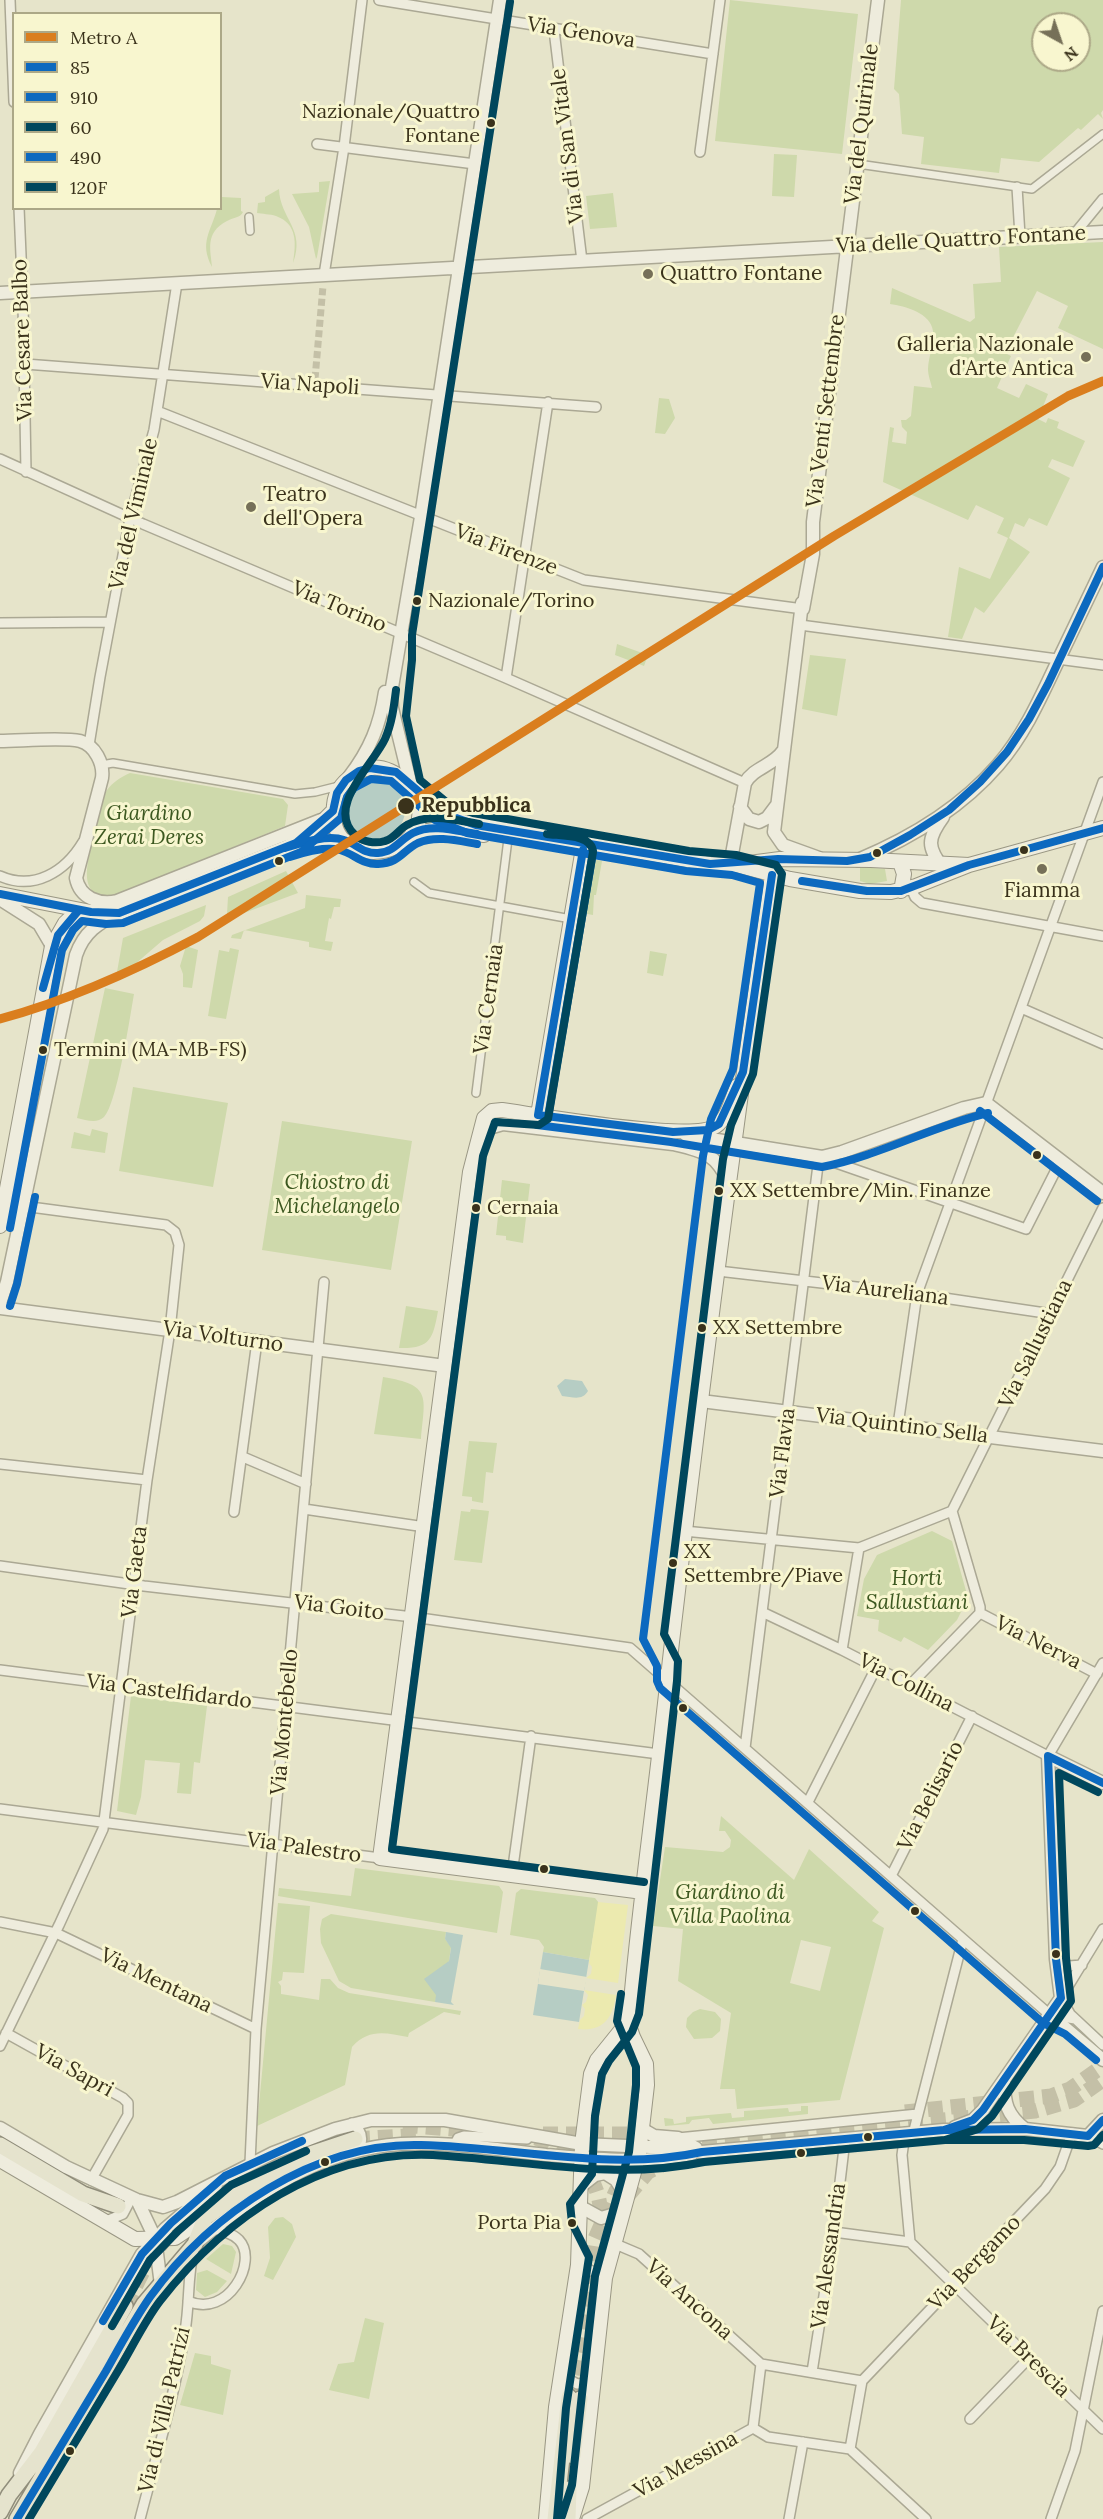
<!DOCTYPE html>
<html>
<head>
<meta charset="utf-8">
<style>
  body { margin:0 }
  #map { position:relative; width:1103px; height:2519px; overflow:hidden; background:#e6e4ca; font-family:Lora,serif }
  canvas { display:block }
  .legend { position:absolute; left:12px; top:12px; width:210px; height:198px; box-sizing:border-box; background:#f8f6cf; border:2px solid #aca887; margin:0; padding:8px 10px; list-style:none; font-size:18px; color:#3a321b }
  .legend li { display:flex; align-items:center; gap:12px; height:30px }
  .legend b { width:30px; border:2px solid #aca887 }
  .north { position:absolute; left:1031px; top:12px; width:60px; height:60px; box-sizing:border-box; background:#f8f6cf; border:2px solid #aca887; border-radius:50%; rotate:140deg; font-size:16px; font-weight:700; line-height:24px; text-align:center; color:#3a321b }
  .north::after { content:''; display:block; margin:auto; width:21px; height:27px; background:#767058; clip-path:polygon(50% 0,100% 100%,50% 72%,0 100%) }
</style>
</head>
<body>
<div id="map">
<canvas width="1103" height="2519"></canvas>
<ul class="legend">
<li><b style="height:8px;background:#da7e1e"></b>Metro A</li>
<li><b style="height:8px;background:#0c69bf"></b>85</li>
<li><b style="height:8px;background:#0c69bf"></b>910</li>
<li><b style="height:8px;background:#00475d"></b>60</li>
<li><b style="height:8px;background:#0c69bf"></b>490</li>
<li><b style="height:8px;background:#00475d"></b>120F</li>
</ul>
<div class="north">N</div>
</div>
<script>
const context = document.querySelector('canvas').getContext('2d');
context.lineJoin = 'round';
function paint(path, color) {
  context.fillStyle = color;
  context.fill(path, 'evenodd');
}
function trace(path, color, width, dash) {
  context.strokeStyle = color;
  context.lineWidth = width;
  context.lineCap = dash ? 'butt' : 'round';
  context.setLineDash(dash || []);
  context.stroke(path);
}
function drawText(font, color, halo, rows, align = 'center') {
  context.font = font + ' Lora,serif';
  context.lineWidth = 6;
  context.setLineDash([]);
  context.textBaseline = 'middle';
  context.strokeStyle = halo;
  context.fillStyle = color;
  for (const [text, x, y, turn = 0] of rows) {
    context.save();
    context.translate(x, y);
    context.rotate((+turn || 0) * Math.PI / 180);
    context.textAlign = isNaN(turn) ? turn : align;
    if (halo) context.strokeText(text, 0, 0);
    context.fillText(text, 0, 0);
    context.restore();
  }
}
paint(new Path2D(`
  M730,0L858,14L842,154L715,141Z
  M901,0H1103V110L1101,113L1103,119L1098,114L1081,130L1078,128L1039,162L1001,158L999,173L921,164L924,137L902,134L899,94L894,89ZM1043,24H1079V60H1043Z
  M774,154L797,155L794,197L772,196Z
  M330,181L317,257L316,259L309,227L292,194L319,192V182Z
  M279,189C280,219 306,229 293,263C296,244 298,224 276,216C270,214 262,214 257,213L258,203L265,202V197Z
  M613,193L617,227L590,229L586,196Z
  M222,197L241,198V211L243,212C240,218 234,217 227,221C204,233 211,251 212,267C199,242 211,232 217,209L220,208Z
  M1103,242V349L1058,328L1068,306L1037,291L1005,353L1011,356L997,388L1019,398L1026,384L1048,394L1038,419L1046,423L1048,418L1059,422L1057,428L1085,441L1073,467L1052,459L1048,467L1070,478L1047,526L1029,518L1024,527L1015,523L1009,538L1030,552L984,613L975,607L962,639L948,637L959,567L990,579L1008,538L997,533L1004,518L976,505L968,520L883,482L890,427L894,428L892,442L906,444L907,432L902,427L901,420H906L911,416L914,386L932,388C931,382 928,376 928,369C928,357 935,343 933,331C931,313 905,306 890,304L892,288L970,322L975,318L973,284L1001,282L999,247Z
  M659,398L669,399L675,418L665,434L655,433Z
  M617,644L648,655L644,666L615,655Z
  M810,655L846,659L837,716L802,709Z
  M130,773L283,799L288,805L285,826L111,897C73,899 90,852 96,830C99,817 100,801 107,790C113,782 121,777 130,773Z
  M590,859L602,861L596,895H594L593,915L581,913Z
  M860,867L885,869L887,881L870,884L860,881Z
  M286,871L298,893L244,913L227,914L228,897Z
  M306,895L341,899L340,907H334L331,919L329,918L325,941L333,942L331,951L309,947V942L244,930L241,939L231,938L232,935L305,908Z
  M206,905L204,916L200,921L163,940L119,978L107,977L117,972L123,938Z
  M186,946L198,950L192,988L183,987V974L180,966Z
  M230,948L239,950L226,1019L208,1016L219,950L229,952Z
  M650,951L667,954L663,976L647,973Z
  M105,988L134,994C130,1017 117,1104 104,1117C97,1124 86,1120 77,1118Z
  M133,1087L228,1103L213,1187L119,1171Z
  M282,1121L412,1141L391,1270L262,1250Z
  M92,1129L108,1133L105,1153L71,1148L74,1132L90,1136Z
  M502,1180L530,1184L523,1243L506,1240V1236L496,1235Z
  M406,1306L438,1311C433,1339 430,1349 399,1348Z
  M383,1377C432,1385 425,1396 421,1439L374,1434Z
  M469,1441L497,1443L493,1473L486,1472L483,1503L472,1501V1497L462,1496Z
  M471,1509L489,1511L482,1563L454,1560L461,1511L470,1512Z
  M932,1531L952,1541L968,1598L957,1620L928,1650L904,1637L901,1642L878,1631L879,1620L857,1616L864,1579L877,1555Z
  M131,1696L207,1706L200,1763L194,1762L191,1794L177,1793L180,1763L145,1760L141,1797L136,1815L117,1811Z
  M721,1816L794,1880L809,1849L879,1912L872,1921L884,1928L840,2100L737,2109L735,2089H720L731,2013L678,1981L683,1929L653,1926L665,1847L723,1852L730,1847L731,1840L725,1831H719ZM801,1940L831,1947L820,1991L790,1983Z
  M355,1868L499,1886L503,1892L497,1933L278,1896L279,1888L351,1896Z
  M521,1889L595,1898L599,1903L589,1960L543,1952L544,1947L539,1940L510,1935L516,1893Z
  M278,1903L310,1906L304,1973L283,1972L282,1980L278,1982L281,1986V1994L319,2000L321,1979H330L338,1988L349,1993L461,2011L460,2015L444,2012L409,2033L408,2037C386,2033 369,2028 352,2047L345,2085L257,2126Z
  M331,1914L446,1932L445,1939L451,1947L449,1961L435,2002L351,1988L339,1981L321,1943L320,1929L322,1919Z
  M700,2009L715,2012L721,2019L720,2031L712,2038L694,2039L686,2027L687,2018L693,2012Z
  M801,2106H808V2114L713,2124L709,2118L692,2120L689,2124L665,2126L664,2118L673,2119L674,2124L686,2122V2117L731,2113L732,2118L744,2117V2111L788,2108L789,2112L801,2111Z
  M283,2217L292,2224L296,2237L273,2280L264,2276L270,2258L268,2227L275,2218Z
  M223,2244L232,2246L236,2252L231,2274L206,2259Z
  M207,2270L227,2281L217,2292L205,2297L196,2290L197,2273Z
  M365,2318L384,2323L369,2399L329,2390L338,2364L354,2362Z
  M195,2353L211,2356V2364L231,2370L223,2415L180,2405Z`), '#ced9ab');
paint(new Path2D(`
  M598,1902L628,1905L618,1983L586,1978L591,1974L592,1967L589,1963Z
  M584,1990L616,1995C613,2018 603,2032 578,2029L580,2020L584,2016L585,2009L582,2005L586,2002L588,1995Z`), '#eceaaf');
paint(new Path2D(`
  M347 810a29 29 0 1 1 58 0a29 29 0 1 1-58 0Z
  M565,1379L582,1381L588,1391C582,1401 573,1397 562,1396L557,1386Z
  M446,1932L463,1935L451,2002L454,2005L435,2002L436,1995L424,1979L449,1961L451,1948L445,1939Z
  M543,1952L589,1960L579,2022L533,2015Z`), '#b6cdc4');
paint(new Path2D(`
  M540,1969L587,1977L584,1991L538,1984Z`), '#e6e4ca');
trace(new Path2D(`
  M315,379L323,286`), '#c4c0a7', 7, [7, 3.5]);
trace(new Path2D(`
  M905,2112L1051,2096L1070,2089L1103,2066
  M403,2125L487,2132
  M543,2134H654
  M536,2138C574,2152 600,2175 601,2217
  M355,2139L421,2135
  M679,2143H710L1035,2111L1074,2100L1103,2080
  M627,2197L648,2172L677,2157
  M125,2306C135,2290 141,2272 152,2257C175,2222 211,2197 245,2173
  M569,2397L594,2241L616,2191L639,2165
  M580,2399L589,2334`), '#c4c0a7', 15, [15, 8]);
const pedestrian = new Path2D(`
  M858,164L1032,189L1103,134
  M249,217L250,231
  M101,765L113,763L295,794L315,792L339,786
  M414,882L429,893L571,919
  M476,1093L508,839`);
const minor = new Path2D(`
  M10,0L14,102
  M379,0L713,54
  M554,30L582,261
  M317,144L475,164
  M700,152L720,0
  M1017,187L1020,236
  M19,208L23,303L26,472
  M1076,232L1103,199
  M324,275L344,147L362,0
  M25,364L596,407
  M157,411L584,580L803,609
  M0,459L143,524L506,678L745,783
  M0,623L110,622
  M800,625L1103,665
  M506,678L548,402
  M89,745L100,677L130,518L154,430L177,283
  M0,876C34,891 65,872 83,842
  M911,888L915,897L922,903L1103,936
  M1021,1008L1103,1044
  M718,1271L917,1294L1052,1314
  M898,1425L917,1294L1103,782
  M243,1457L306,1484
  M0,1464L147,1480
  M304,1509L425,1527
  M952,1511L1103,1208
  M234,1512L257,1341
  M684,1531L859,1548
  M0,1566L144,1586L413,1617L630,1648L1050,2015L1075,2019
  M762,1612L842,1650L1048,1756L1103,1663
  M980,1613L1097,1674
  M842,1650L859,1548L952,1511L980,1607V1613L910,1685
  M0,1670L659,1754
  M745,1748L819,1157L1026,1229L1061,1160
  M808,1802L876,1668
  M0,1809L380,1858
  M512,1874L531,1736
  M891,1876L972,1716
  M0,1922L56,1933L256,2029
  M1103,1929L1061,1998L1070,2014L1103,2045
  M1056,1959L1069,1966L1082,1965
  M6,2033L123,2098L128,2103V2115L91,2180
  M0,2046L59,1925L103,1829L147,1480L170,1330L179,1245L175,1232L166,1225L23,1206
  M352,2123C363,2131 364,2140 358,2151
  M905,2134L902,2155L910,2242
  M913,2134L963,1939
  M1088,2136L1103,2144
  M678,2138L918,2114
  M454,2146L458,2138L464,2136L527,2139
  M250,2163L256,2029L324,1282
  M104,2222L123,2214L132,2197
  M834,2232L910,2242
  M910,2242L1103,2429
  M613,2243L639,2254L761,2364L862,2381L850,2449
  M577,2275L590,2270L605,2278
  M188,2301C228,2319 259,2261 239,2240C232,2233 222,2231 213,2229
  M761,2364L753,2428L768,2437L850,2449
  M812,2372L834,2232L845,2140
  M561,2374L577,2384L594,2382
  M862,2381L1045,2189L1060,2167L1072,2133
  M970,2419L1029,2358
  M850,2449L926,2519
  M140,2519C156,2457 175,2395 185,2331C190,2303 187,2277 194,2249
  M587,2519L753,2428
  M789,2519L803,2442
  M1051,2519L1075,2451L1103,2311`);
const tertiary = new Path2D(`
  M0,293L1103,232
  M802,603L774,832L783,845L819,858
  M803,609L813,554V522L878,0
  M0,741C20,741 63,737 80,741C95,745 104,764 102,778L76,878C80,898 99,905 117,901L321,820
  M349,777C370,750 380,725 385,692
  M411,786L392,708L391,693L421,517L500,0
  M740,807L749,819L759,822L767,818L776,806
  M858,860C911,838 960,809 998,765C1024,735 1040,699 1057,663C1072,631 1088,599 1103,567
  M730,865L745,783C754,767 773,766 783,751
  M943,868C927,847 927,839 943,817
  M0,899L39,924L52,946
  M686,1135L822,1157L842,1152L964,1108L986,1103L1103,1193
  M479,1140L489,1128L503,1124L673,1144C703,1151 716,1153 729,1183
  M0,1303L7,1282L76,955C84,932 98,923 119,913
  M0,1308L445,1366
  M701,1401L1103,1451
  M1050,2015L1103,2060
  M1004,2081C1004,2103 1007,2115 1025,2129
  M955,2127L973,2120L983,2110L1061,1998L1056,1959L1048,1756L1103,1783
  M0,2128L66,2167L137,2200L163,2207L177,2202L273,2153L335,2129L371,2120H445L582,2144L673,2148L702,2152L944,2130L1025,2129L1088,2136L1103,2120
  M642,2129L654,2136L678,2138L696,2148
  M581,2186L595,2175L605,2173L616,2180L626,2196
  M137,2200L155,2238L161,2285
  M581,2207L601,2218L622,2212
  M195,2244C254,2194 321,2149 401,2144C448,2141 500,2150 546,2155C595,2159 644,2164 692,2154
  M20,2473L40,2434L142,2254L165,2229L216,2185`);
const secondary = new Path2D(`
  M411,786C453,856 325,882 334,805C335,792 343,782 353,775C389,750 416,794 442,812C449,816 456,819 463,822L710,864L734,865L780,859L871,860L969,865
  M412,834L437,829L484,835
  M296,844L344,840
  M900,862L904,874L901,891
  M736,865L790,879L860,891L891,892L916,886L969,865L1103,828
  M0,894L91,912L119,913L288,847L315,829L333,811
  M538,1115L584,842
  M0,1226L52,946L65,923L79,910
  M643,1892L380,1858L470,1172L484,1118L492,1111L502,1110C538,1115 692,1143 716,1126C728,1118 732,1098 737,1086
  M0,2160L135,2239L175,2238L205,2218
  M546,2519L556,2407L578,2265L582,2144L591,2074L597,2060L626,2024L632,1991C639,1913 650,1834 659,1756C692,1461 729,1168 772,875
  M572,2519L582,2487L605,2278L639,2154L647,2085L646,2064L633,2037L627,2020`);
const primary = new Path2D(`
  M0,2145L83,2194L118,2206
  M573,2456L580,2399
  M0,2512L9,2495L42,2452L125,2306
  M17,2519L144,2304L195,2244L205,2218L241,2192L276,2171L310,2154L355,2139
  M555,2519L569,2397
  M568,2519L569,2489`);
trace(pedestrian, '#aba894', 10);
trace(minor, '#aba894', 12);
trace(tertiary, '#aba894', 15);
trace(secondary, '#9a9784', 16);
trace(primary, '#908d7b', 18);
trace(pedestrian, '#eeecdd', 7);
trace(minor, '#eeecdd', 9);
trace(tertiary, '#eeecdd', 12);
trace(secondary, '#eeecdd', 14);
trace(primary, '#e5e3cd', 15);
trace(new Path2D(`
  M285,848C301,843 327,834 344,840C357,844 363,854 378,853C395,852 399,840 413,833C432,823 457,831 477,834
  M802,881L867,891H901L969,865L1103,828
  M0,894L91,912L119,913L296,843L333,811L337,793L346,780L359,771L370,768L396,772L445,814L476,825L710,864L778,859L847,861L870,857L910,835L949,810L980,782L1007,752L1029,719L1048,684L1103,567
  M43,988L58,935L79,910
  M538,1115L673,1132L708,1130L719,1124L743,1072L772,875
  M538,1115L583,850`), '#0c69bf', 8);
trace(new Path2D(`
  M290,857C305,852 325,846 340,850C354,854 363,865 378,864C400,863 402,851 418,843C436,835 459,841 477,844
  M980,1111L1097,1201
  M548,1117L593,852
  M537,1125L671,1142L822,1167C879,1156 932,1126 988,1113
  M10,1228L62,950L73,930L82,921L106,924L123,923L301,852L341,818L347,797L354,788L371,779L391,781L435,820L467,833L686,871L732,875L760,883L733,1069L711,1119L703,1156L643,1639L657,1666V1681L660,1688L1043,2023L1065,2034L1096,2060
  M10,1306L17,1284L35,1197`), '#0c69bf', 8);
trace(new Path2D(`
  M510,2L412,635V660L406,716L420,780L450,805L473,813L689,851L736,855L776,865L782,874L753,1074L731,1125L723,1159L664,1634L678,1661L677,1681L639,2014L632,2032L609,2061L602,2074L595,2116L592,2174L570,2204L572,2223L589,2257L566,2408L557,2519
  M396,690C394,706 392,723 385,739C373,765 325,807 355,835C363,842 375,844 385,841C394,839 399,829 407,825C428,812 456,820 479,824
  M547,834C561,836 592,834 593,852L548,1119L539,1125L495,1122L483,1156L392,1849L644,1882
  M562,2516L572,2485L595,2276L629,2152L636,2085V2067L617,2021L621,1994`), '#00475d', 8);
trace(new Path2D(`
  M946,2130L1025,2129L1088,2136L1103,2120
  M103,2321L142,2254L171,2223L225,2176L302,2141
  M17,2519C47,2470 76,2420 106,2371C120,2346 134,2320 150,2297C211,2213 315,2142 421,2145C515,2147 610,2172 702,2152L944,2130L973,2120L983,2110L1061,1998L1056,1959L1048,1756L1103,1783`), '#0c69bf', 8);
trace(new Path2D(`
  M946,2140H1024L1088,2146L1094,2145L1103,2135
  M112,2326L150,2260L178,2231L231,2185L306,2151
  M29,2519C59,2470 88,2420 118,2371C132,2348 144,2322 160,2301C226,2217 322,2150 433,2155C523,2160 614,2181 704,2162L945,2140L978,2129L992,2116L1071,2001L1066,1958L1059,1773L1098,1792`), '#00475d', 8);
trace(new Path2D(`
  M0,1019C70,1000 134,971 198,937L834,536L1068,396L1103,381`), '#da7e1e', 9);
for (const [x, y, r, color] of [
  [491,123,5,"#3a321b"],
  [648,274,6,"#767058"],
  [1086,357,6,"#767058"],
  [251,507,6,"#767058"],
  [417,601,5,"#3a321b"],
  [406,806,9,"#3a321b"],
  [1024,850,5,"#3a321b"],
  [877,853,5,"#3a321b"],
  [279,861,5,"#3a321b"],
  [1042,869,6,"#767058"],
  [43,1050,5,"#3a321b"],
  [1037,1155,5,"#3a321b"],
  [719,1191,5,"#3a321b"],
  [476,1208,5,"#3a321b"],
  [702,1328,5,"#3a321b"],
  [673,1563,5,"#3a321b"],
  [683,1708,5,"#3a321b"],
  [544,1869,5,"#3a321b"],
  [915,1911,5,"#3a321b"],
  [1056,1954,5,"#3a321b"],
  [868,2137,5,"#3a321b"],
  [801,2153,5,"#3a321b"],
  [325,2162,5,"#3a321b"],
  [572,2223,5,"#3a321b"],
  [70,2451,5,"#3a321b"]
]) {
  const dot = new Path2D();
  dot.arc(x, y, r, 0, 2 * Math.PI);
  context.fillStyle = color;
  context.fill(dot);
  trace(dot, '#f8f6cf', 2);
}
drawText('20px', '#3a321b', '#f8f6cf', [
  ["Nazionale/Quattro",480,112,"right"],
  ["Fontane",480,136,"right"],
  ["Nazionale/Torino",428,601],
  ["Termini (MA-MB-FS)",54,1050],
  ["XX Settembre/Min. Finanze",730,1191],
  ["Cernaia",487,1208],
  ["XX Settembre",713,1328],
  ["XX",684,1552],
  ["Settembre/Piave",684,1576],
  ["Porta Pia",561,2223,"right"]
], 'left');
drawText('21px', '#3a321b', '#f8f6cf', [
  ["Via Genova",581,33,9],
  ["Via del Quirinale",862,124,-83],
  ["Via di San Vitale",568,146,-97],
  ["Via delle Quattro Fontane",961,240,-3],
  ["Via Cesare Balbo",23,340,-92],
  ["Via Napoli",310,385,4],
  ["Via Venti Settembre",826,411,-83],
  ["Via del Viminale",134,514,-77],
  ["Via Firenze",506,550,21],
  ["Via Torino",339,607,23],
  ["Via Cernaia",489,999,-82],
  ["Via Aureliana",885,1291,7],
  ["Via Volturno",223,1337,8],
  ["Via Sallustiana",1036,1344,-64],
  ["Via Quintino Sella",902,1426,7],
  ["Via Flavia",783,1453,-83],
  ["Via Gaeta",135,1572,-83],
  ["Via Goito",339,1608,7],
  ["Via Nerva",1038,1643,27],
  ["Via Collina",906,1683,27],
  ["Via Castelfidardo",169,1692,7],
  ["Via Montebello",285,1722,-85],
  ["Via Belisario",931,1796,-63],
  ["Via Palestro",304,1848,8],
  ["Via Mentana",156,1981,26],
  ["Via Sapri",74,2071,29],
  ["Via Alessandria",829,2256,-82],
  ["Via Bergamo",975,2263,-46],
  ["Via Ancona",689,2300,42],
  ["Via Brescia",1028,2357,44],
  ["Via di Villa Patrizi",165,2410,-77],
  ["Via Messina",686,2465,-29]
]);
drawText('21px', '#3a321b', '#f8f6cf', [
  ["Quattro Fontane",660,274],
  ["Galleria Nazionale",1074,345,"right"],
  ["d'Arte Antica",1074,369,"right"],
  ["Teatro",263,495],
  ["dell'Opera",263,519],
  ["Fiamma",1042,891,"center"]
], 'left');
drawText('bold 21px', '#3a321b', '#f8f6cf', [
  ["Repubblica",421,806]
], 'left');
drawText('italic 21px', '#3c5820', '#f8f6cf', [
  ["Giardino",149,814],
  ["Zerai Deres",149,838],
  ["Chiostro di",337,1183],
  ["Michelangelo",337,1207],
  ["Horti",917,1579],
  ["Sallustiani",917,1603],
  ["Giardino di",730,1893],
  ["Villa Paolina",730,1917]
]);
</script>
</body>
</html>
